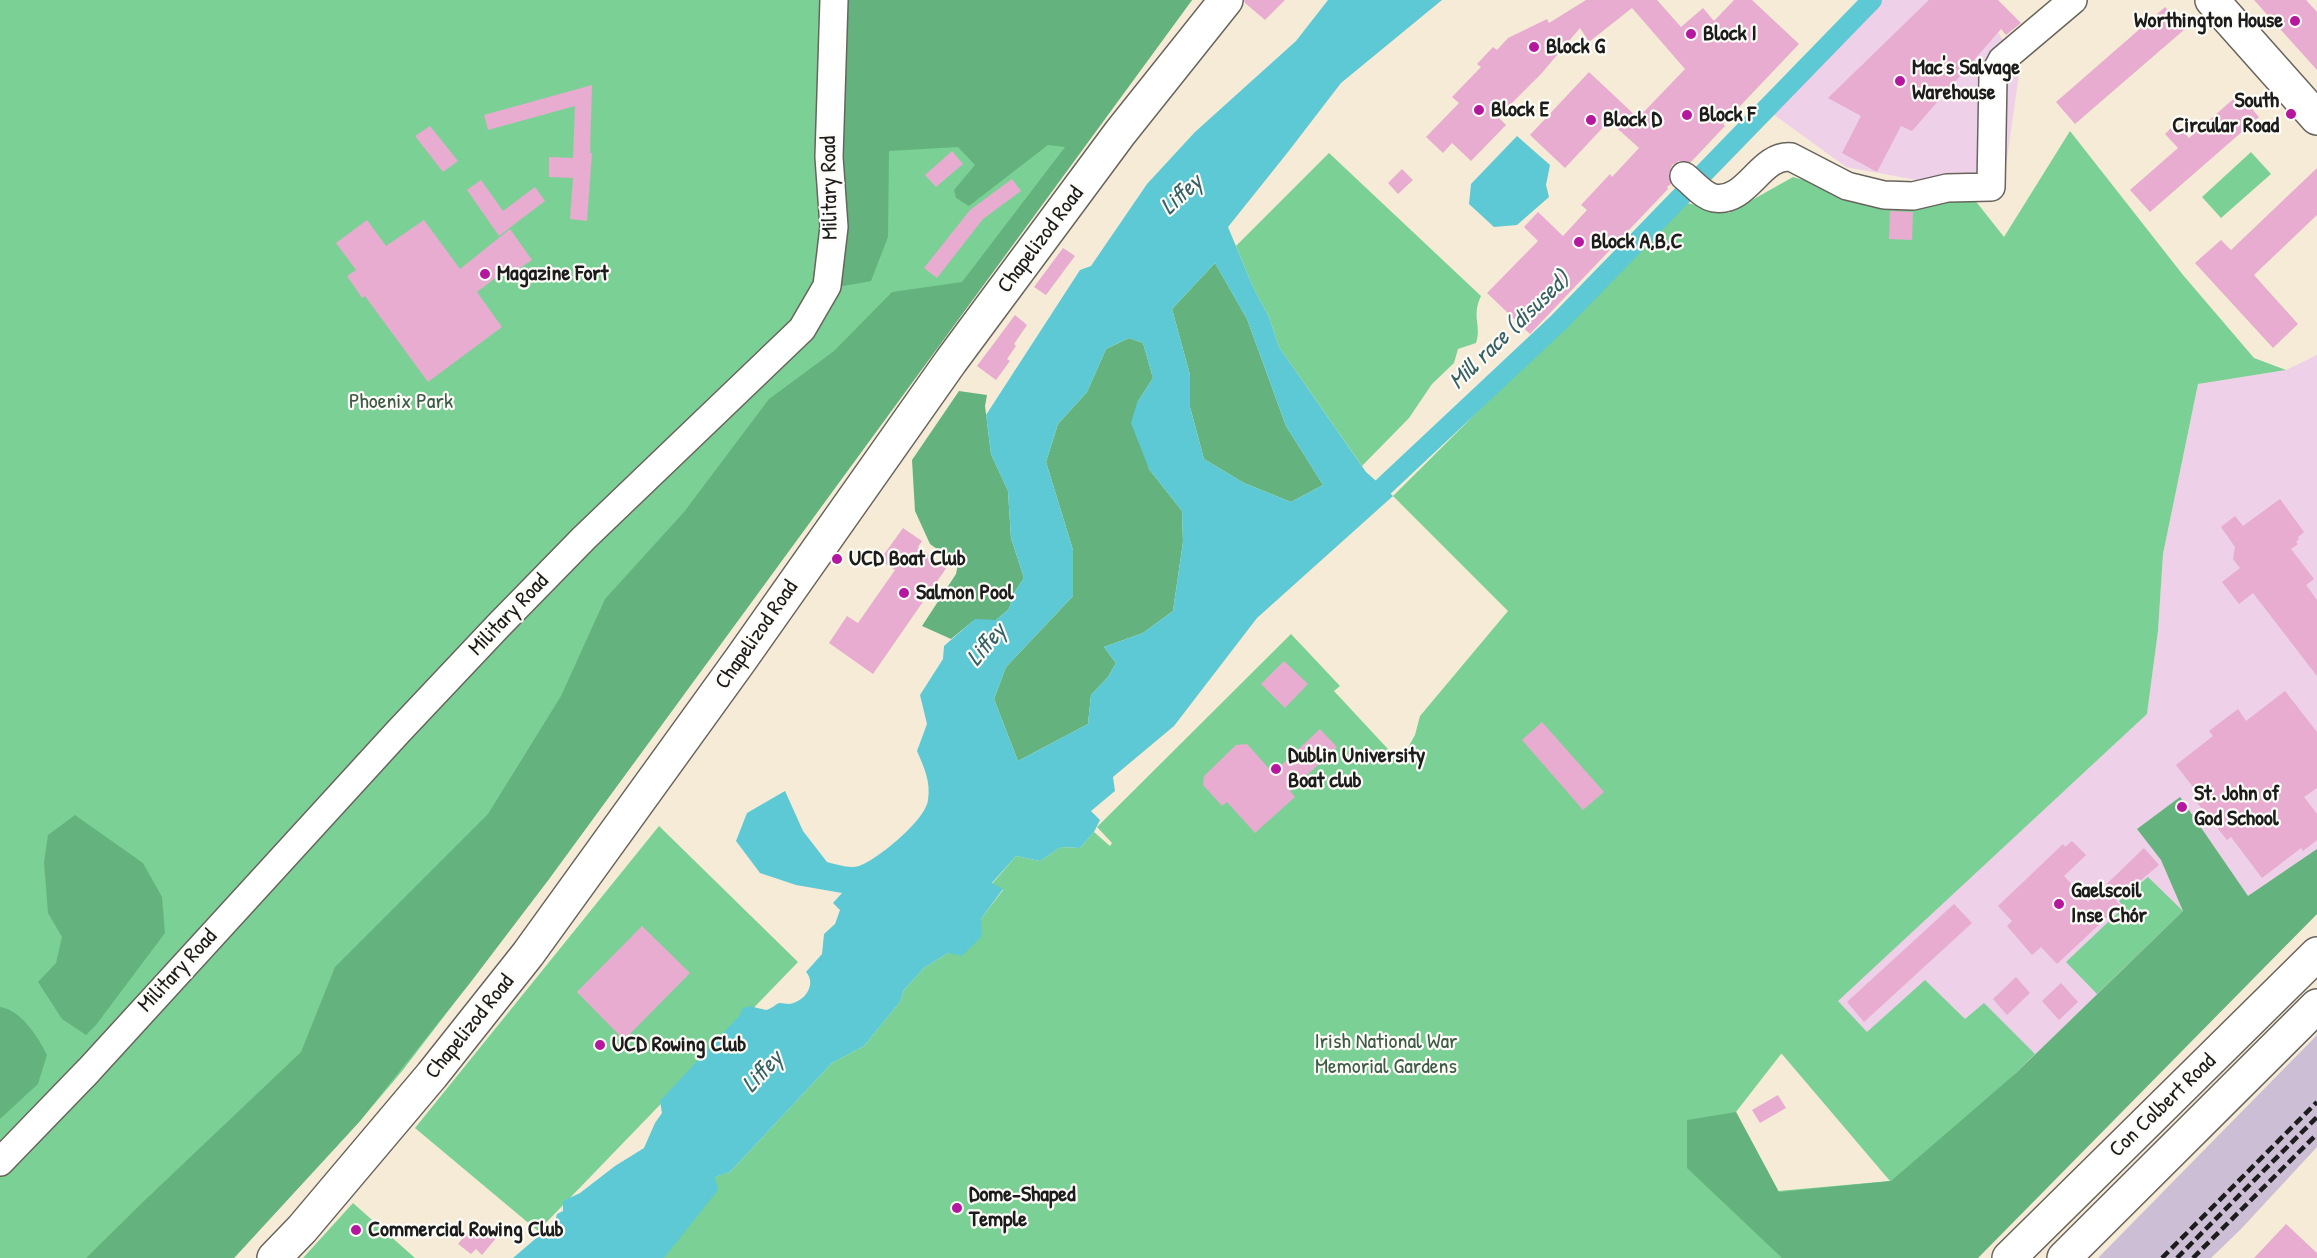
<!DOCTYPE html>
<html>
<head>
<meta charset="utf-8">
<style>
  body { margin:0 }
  canvas { display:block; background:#f6ebd6 }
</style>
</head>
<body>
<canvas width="2317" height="1258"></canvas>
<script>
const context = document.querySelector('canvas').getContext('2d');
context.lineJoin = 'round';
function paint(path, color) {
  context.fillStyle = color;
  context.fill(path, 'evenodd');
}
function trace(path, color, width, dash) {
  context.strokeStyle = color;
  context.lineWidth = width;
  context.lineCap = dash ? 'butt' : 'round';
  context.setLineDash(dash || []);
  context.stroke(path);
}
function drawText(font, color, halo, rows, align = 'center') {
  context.font = font + ' "Patrick Hand",sans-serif';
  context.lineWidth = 4.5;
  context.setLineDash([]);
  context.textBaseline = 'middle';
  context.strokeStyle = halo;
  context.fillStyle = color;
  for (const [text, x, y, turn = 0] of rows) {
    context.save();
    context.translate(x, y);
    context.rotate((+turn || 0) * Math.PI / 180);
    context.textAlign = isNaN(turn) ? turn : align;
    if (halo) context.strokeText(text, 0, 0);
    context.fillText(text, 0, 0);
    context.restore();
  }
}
paint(new Path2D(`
  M1875,0H1997L1984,10L2020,67L2005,173L1922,181L1846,167L1762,106L1800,64Z
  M2317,355V914L1978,1258H1956L1781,1053L2147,714L2158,631L2163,554L2198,384L2286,370Z`), '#eed0e8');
paint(new Path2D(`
  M2317,1035V1147L2241,1229L2211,1258H2098Z`), '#ccbed4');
paint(new Path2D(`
  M0,0H1192L549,879L403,1070L360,1121L234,1258H0Z
  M2070,131L2183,275L2254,358L2286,370L2198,384L2163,554L2158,631L2147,714L1838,1001L1867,1032L1925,980L1965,1019L1984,1003L2035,1054L2015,1074L1956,1258H662L664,1257L714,1177L730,1172L832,1063L864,1046L900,1002L904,990L924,968L948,953L981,919L1003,890L992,884L1016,856L1040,861L1061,847L1080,848L1094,832L1110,846L1112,843L1097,827L1291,634L1340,686L1334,691L1400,762L1415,735L1420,716L1508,611L1393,496L1687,203L1729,213L1793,177L1894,206L1974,199L2004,237ZM1781,1054H1782L1890,1181L1778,1191L1736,1112Z
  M2251,152L2271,174L2221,218L2202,197Z
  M1329,153L1481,296C1471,317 1482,325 1476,343L1458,349L1454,363L1432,384L1409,418L1362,466L1279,347L1269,317L1253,287L1236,246Z
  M659,826L798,962L538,1231L415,1128Z
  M2148,877L2183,911L2097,994L2066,962L2124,907L2119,901Z
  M353,1203L415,1258H303Z`), '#7bd195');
paint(new Path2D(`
  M847,0H1192L549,879L470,983L360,1121L234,1258H86L144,1201L301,1052L335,967L488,814L561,696L605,599L684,512L769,399L834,351L892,292L962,282L1065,147L1048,145L969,206L956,198L954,190L975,165L958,147L889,151L888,237L871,281L838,287Z
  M1215,263L1247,319L1286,426L1323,485L1291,502L1244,483L1204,459L1190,407V375L1172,309Z
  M1129,338L1143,343L1153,378L1137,403L1149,469L1182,511L1183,542L1173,611L1143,633L1104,647L1116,663L1108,677L1091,695L1088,724L1018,761L994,699L1006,667L1073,596V550L1046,462L1058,424L1087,392L1106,349Z
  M959,391L987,395L985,406L991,454L1008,491L1011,538L1024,578L1014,593L1009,609L996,620L973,621L951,639L922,626L956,574L958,564L930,544L915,511L912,460Z
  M2180,797L2248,896L2317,849V914L1978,1258H1782L1687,1168V1120L1736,1112L1779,1192L1891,1181L2015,1074L2183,911L2161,860L2137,829Z
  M75,815L143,863L162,897L165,933L96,1025L86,1035L62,1019L38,982L56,963L62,937L48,913L44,862L48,835Z
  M0,1007C20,1009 39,1038 47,1055L38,1084L0,1119Z`), '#64b37e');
paint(new Path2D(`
  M1328,0H1442L1341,83L1288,152L1228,227L1253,287L1269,317L1279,347L1366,472L1393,496L1257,618L1174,726L1113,777L1115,791L1091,811L1100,820L1094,832L1080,848L1061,847L1040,861L1016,856L992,883L1003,889L981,919L982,936L962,956L948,953L924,968L904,990L900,1002L864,1046L832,1063L730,1172L715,1177L718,1190L664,1258H513L555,1222L557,1214L563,1211V1201L580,1193L615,1166L644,1148L655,1123L662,1113L660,1101L740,1015L742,1009L749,1006L766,1010C771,1009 775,1005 779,1003C780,1003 789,1004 789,1004C805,1002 817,984 806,972L822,954L824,934L835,924L840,910L833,903L842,893L796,885L760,873L736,841L747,813L785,791L803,831L827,862C835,864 850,869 859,866C877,860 926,820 928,800C931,782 924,767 917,751L927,724L920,695L943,659L944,646L975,619L996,620L1009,609L1014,593L1024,578L1011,538L1008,491L991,454L986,415L1080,270L1091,266L1147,184L1195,132L1296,41ZM1215,263L1247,319L1286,426L1323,485L1291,502L1244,483L1204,459L1190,407V375L1172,309ZM1129,338L1143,343L1153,378L1137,403L1131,423L1149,469L1182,511L1183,542L1173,611L1143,633L1104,647L1116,663L1108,677L1091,695L1088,724L1018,761L994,699L1006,667L1073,596V550L1046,462L1058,424L1087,392L1106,349Z
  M1517,136L1550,165L1546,185L1549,197L1517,225L1494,227L1469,204L1471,184Z`), '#5dc9d4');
trace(new Path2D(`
  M1364,505L1559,322L1872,0`), '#5dc9d4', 20);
paint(new Path2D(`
  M1244,0H1285L1265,20L1245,3Z
  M1586,0H1657L1681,27L1703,8L1714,21L1734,0H1752L1799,44L1723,124L1725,126L1691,162L1679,161L1672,165L1669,173L1671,184L1667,187L1668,189L1530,334L1487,293L1538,241L1524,227L1538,212L1563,236L1587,210L1581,205L1610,174L1612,177L1639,148L1609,121L1565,168L1530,135L1589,72L1638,118L1685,69L1632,8L1589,42L1580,28L1541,74L1498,117L1506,125L1471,161L1452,143L1443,153L1426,137L1459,103L1452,97L1481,67L1477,64L1493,47L1497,50L1508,38L1547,19L1549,23Z
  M1929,0H1998L2021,23L2006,35L2001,29L1912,131L1901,126L1877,172L1842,153L1861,116L1828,98Z
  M2254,0H2306L2317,12V70Z
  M2165,7L2185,29L2075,124L2056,102Z
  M592,85L590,153H592L587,221L570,219L573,178L549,177V157L573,158L575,106L488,130L484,115Z
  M2239,94L2259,117L2150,212L2130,190L2178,148L2165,134L2176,123L2189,138Z
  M430,126L458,161L443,172L415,136Z
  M952,151L963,164L936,187L925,175Z
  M2317,168V215L2254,275L2298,324L2273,348L2195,263L2221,240L2231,250Z
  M1402,169L1413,180L1398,194L1388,183Z
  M1012,179L1021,191L983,219L937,278L924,268L970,210Z
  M481,180L503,211L535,187L545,201L499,236L467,190Z
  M1890,211L1913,212L1912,240L1889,239Z
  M367,220L386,246L424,220L460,269L510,229L532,260L511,274L507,269L477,292L502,327L428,382L365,296L362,298L347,276L356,270L336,243Z
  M1063,248L1075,256L1046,295L1034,287Z
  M1015,315L1027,325L1014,344L1016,346L1007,359L1010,361L996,380L977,366Z
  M2280,499L2304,532L2298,537L2299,539L2296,542L2298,544L2291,549L2314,579L2306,585L2317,600V676L2253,593L2239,604L2222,582L2240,568L2233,559L2235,547L2221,527L2235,516L2243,526Z
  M903,528L922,541L918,547L947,567L873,674L829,643L847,616L858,623L895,570L880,560Z
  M1284,661L1308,684L1285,708L1261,684Z
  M2285,691L2317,732V788L2304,797L2317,814V840L2303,851L2301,848L2262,878L2231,837L2227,840L2195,800L2200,796L2176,765L2213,736L2209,731L2238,709L2246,721Z
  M1542,722L1604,792L1583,810L1522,740Z
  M1320,729L1337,747L1290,791L1295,797L1255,833L1227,802L1222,806L1203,785L1204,776L1236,745L1247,744L1273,773Z
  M2072,841L2086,855L2064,876L2088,902L2144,848L2159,865L2116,901L2120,905L2057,964L2041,947L2032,955L2007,926L2012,921L1998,906L2063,844L2065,847Z
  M1954,904L1972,923L1864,1022L1847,1002Z
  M642,926L690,973L624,1040L577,992Z
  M2016,977L2030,993L2007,1015L1993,999Z
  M2061,983L2078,1002L2059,1020L2042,1001Z
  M1778,1095L1786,1108L1760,1123L1752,1110Z
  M477,1221L497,1237L482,1255L476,1249L471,1254L458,1244Z
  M2286,1224L2317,1253V1258H2254Z`), '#e7acd0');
const minor = new Path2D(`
  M1684,176C1693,183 1703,196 1714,198C1747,204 1760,154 1791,157L1847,186L1884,195L1913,196L1947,188L1991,187L1993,77L2002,60L2073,0
  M0,1162L89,1070L398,732L498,626L584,538L802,329L827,286L834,227L829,157L834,0`);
const major = new Path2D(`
  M2212,0L2317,118
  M274,1258L302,1229L432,1075L528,954L741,659L951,361L1120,133L1226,0
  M2009,1258L2317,954
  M2064,1258L2317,1006`);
trace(minor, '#68645d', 30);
trace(major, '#68645d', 36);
trace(minor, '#fff', 27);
trace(major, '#fff', 33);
trace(new Path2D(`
  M2162,1258L2317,1102
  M2177,1258L2317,1117
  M2193,1258L2317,1134`), '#1c1c1c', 4.5, [9, 4.5]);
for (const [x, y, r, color] of [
  [2295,21,6,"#b5179e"],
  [1691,34,6,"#b5179e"],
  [1534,47,6,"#b5179e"],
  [1900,81,6,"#b5179e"],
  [1479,110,6,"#b5179e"],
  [2291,114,6,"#b5179e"],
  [1687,115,6,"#b5179e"],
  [1591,120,6,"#b5179e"],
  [1579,242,6,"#b5179e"],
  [485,274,6,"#b5179e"],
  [837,559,6,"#b5179e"],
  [904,593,6,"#b5179e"],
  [1276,769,6,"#b5179e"],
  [2182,807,6,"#b5179e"],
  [2059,904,6,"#b5179e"],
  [600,1045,6,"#b5179e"],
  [957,1208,6,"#b5179e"],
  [356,1230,6,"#b5179e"]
]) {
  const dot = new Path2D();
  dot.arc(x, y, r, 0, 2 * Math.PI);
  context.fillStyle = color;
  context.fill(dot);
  trace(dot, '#fdfcf7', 2);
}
drawText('bold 22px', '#1c1c1c', '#fdfcf7', [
  ["Worthington House",2283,21,"right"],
  ["Block I",1703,34],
  ["Block G",1546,47],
  ["Mac's Salvage",1912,68],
  ["Warehouse",1912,93],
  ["South",2279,101,"right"],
  ["Circular Road",2279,126,"right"],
  ["Block E",1491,110],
  ["Block F",1699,115],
  ["Block D",1603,120],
  ["Block A,B,C",1591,242],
  ["Magazine Fort",497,274],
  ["UCD Boat Club",849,559],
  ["Salmon Pool",916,593],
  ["Dublin University",1288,756],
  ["Boat club",1288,781],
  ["St. John of",2194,794],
  ["God School",2194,819],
  ["Gaelscoil",2071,891],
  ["Inse Chór",2071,916],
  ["UCD Rowing Club",612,1045],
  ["Dome-Shaped",969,1195],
  ["Temple",969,1220],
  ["Commercial Rowing Club",368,1230]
], 'left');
drawText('22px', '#1c1c1c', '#fdfcf7', [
  ["Military Road",830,188,-91],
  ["Chapelizod Road",1041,240,-53],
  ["Military Road",509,615,-46],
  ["Chapelizod Road",757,635,-55],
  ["Military Road",178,971,-47],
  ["Chapelizod Road",470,1027,-51],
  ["Con Colbert Road",2163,1106,-44]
]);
drawText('22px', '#3d5b46', '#fdfcf7', [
  ["Phoenix Park",401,402],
  ["Irish National War",1386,1042],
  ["Memorial Gardens",1386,1067]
]);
drawText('italic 24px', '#366166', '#fdfcf7', [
  ["Liffey",1182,195,-43],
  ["Mill race (disused)",1510,331,-44],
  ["Liffey",987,645,-50],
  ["Liffey",763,1072,-47]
]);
</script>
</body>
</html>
